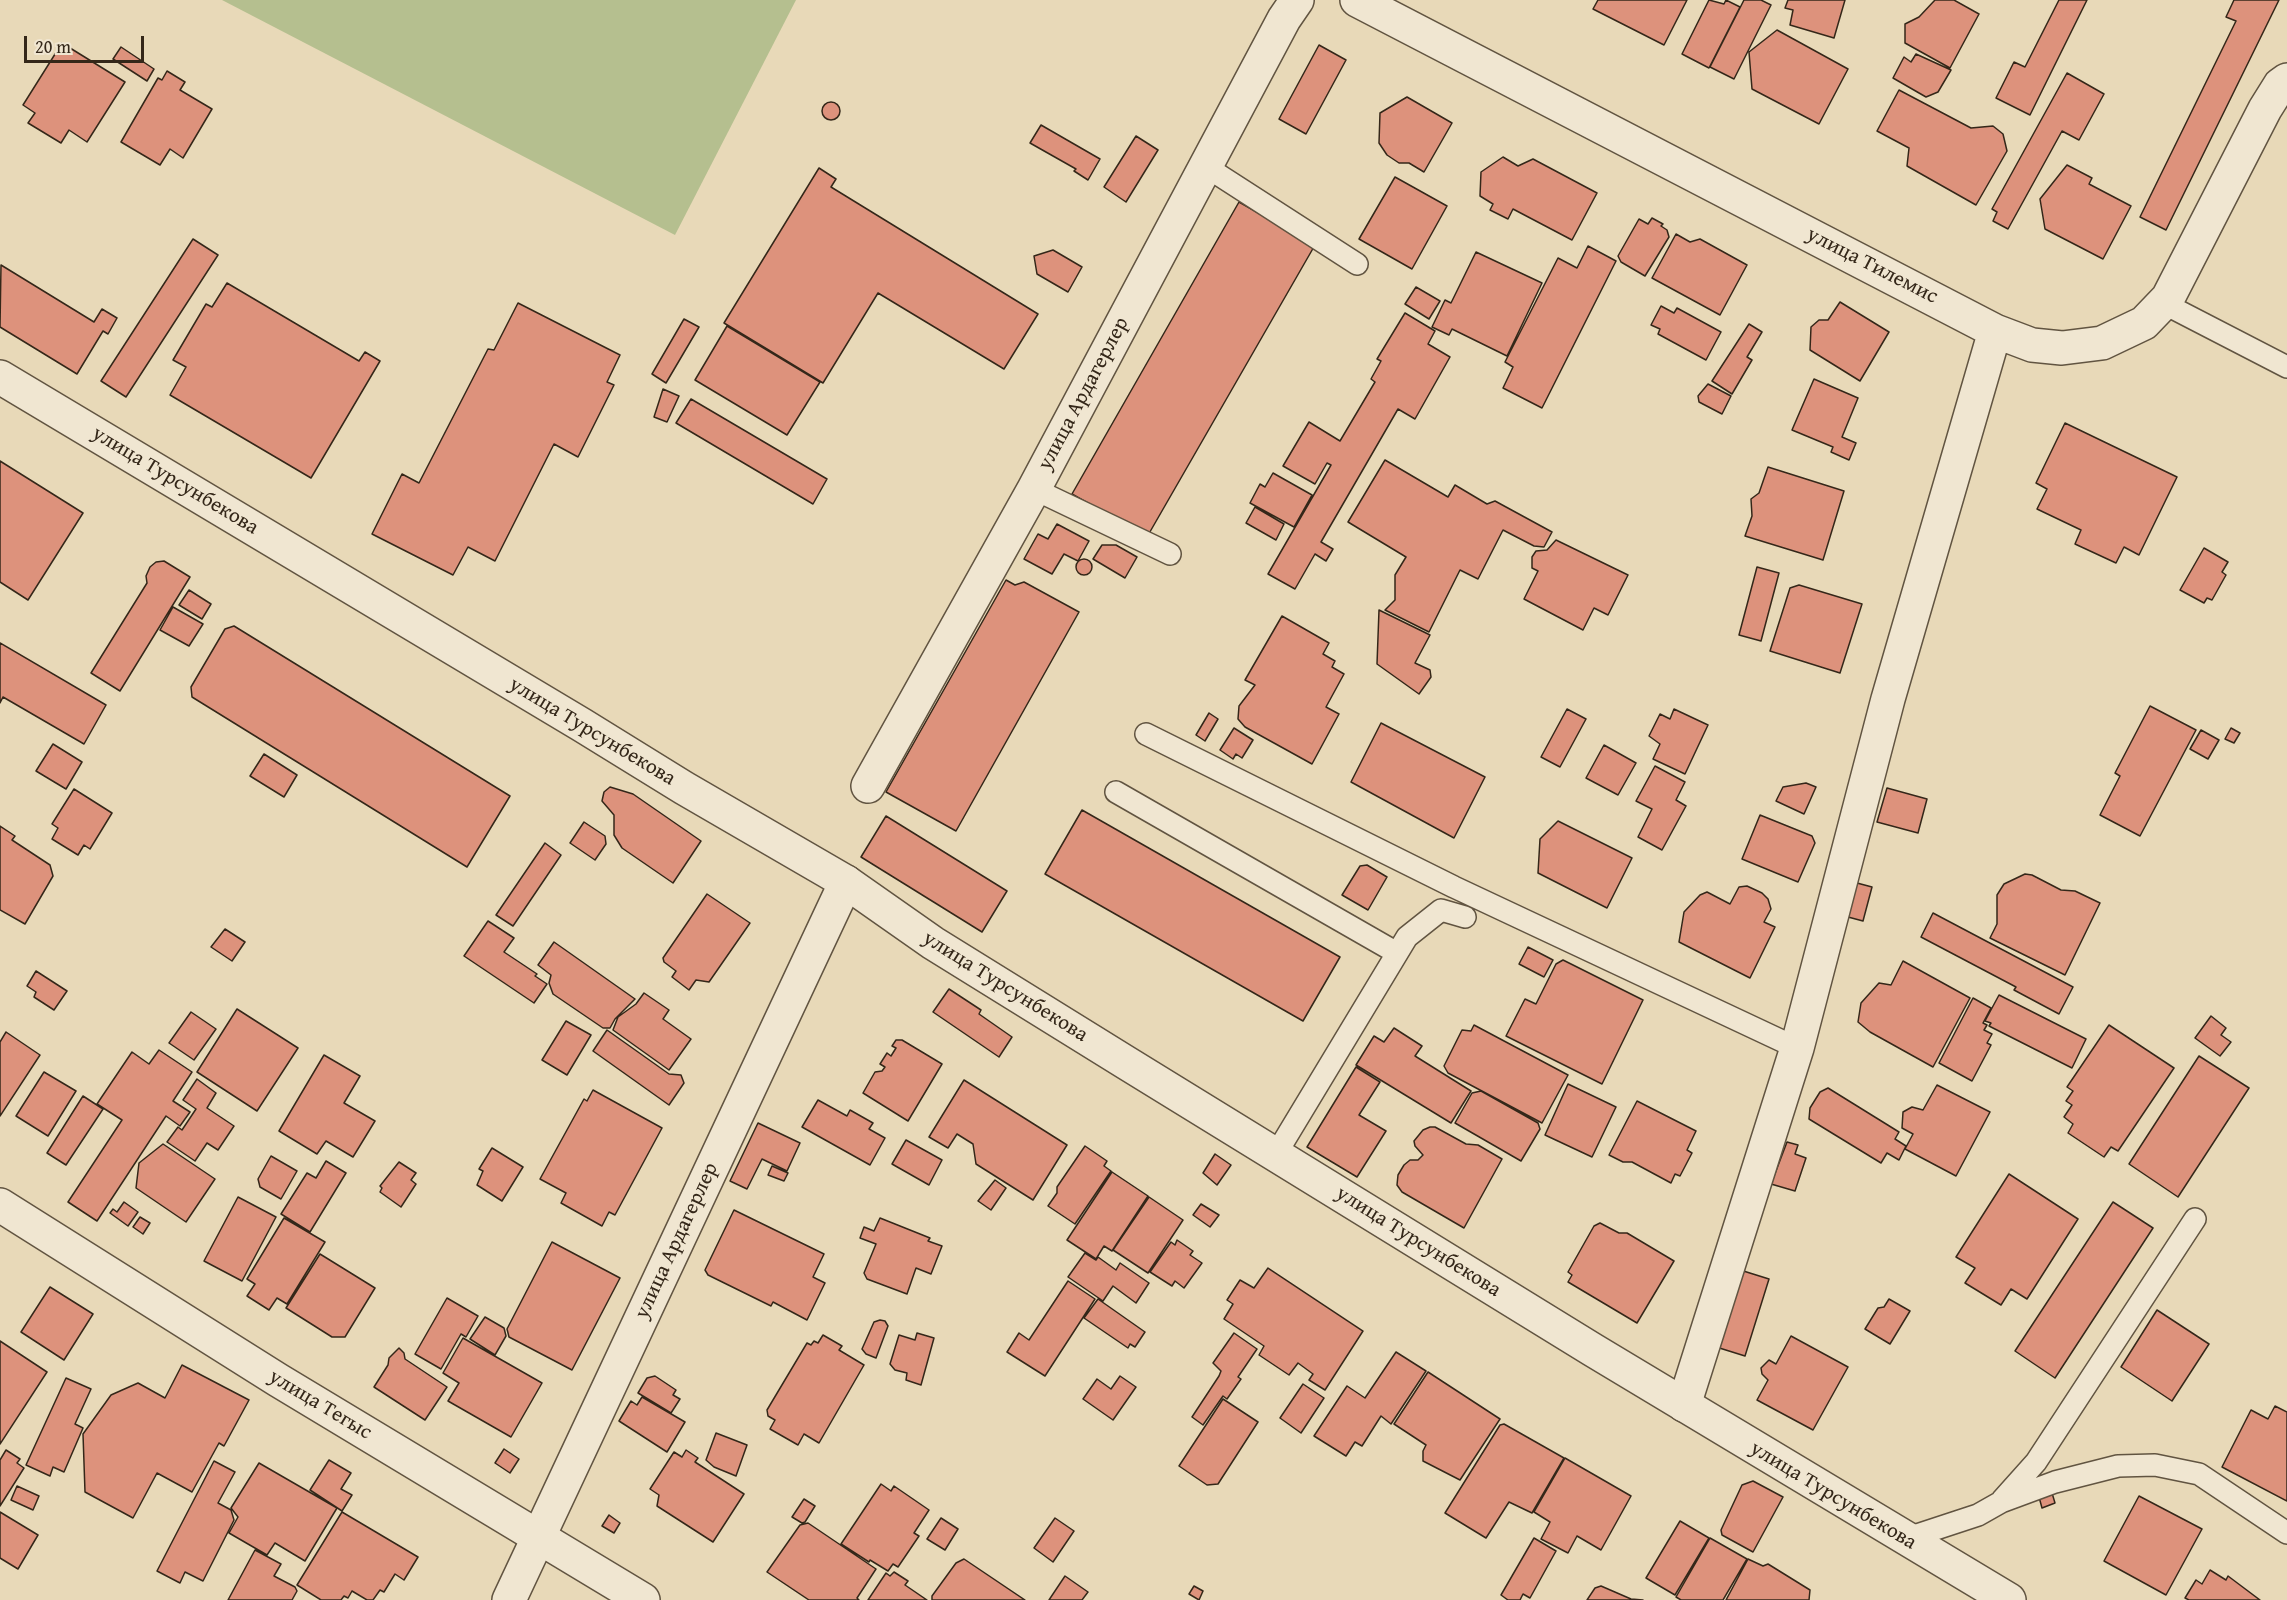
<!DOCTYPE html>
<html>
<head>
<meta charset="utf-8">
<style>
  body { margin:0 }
  #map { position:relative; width:2287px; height:1600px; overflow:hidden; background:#e8d9b8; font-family:"Gentium Book Plus",serif }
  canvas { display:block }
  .scale { position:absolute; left:24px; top:36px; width:120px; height:27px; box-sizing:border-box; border:3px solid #342719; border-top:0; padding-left:8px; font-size:18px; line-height:21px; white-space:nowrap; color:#342719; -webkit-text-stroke:4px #f0e6d1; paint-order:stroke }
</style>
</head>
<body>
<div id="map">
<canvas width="2287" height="1600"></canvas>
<div class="scale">20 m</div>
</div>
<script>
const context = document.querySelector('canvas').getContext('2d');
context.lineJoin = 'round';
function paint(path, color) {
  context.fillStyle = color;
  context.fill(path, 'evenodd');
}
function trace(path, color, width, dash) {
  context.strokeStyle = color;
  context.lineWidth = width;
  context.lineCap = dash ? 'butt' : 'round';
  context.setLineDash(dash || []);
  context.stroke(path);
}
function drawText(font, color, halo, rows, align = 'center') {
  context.font = font + ' "Gentium Book Plus",serif';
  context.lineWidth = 6;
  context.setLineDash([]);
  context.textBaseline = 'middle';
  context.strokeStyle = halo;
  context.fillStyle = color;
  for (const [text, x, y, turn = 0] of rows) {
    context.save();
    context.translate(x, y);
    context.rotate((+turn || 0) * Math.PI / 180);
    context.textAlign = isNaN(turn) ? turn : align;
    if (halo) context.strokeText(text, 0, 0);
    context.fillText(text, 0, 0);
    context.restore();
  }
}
paint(new Path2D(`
  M222,0H796L675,235Z`), '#b5bf8f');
const building = new Path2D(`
  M1598,0H1687L1664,45L1593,9Z
  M1709,0L1724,4L1726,0L1740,7L1709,68L1682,54Z
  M1744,0H1761L1771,5L1734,79L1710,67Z
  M1788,0H1845L1834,38L1790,25L1793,10L1785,8Z
  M1935,0H1954L1979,14L1950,68L1905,43V24L1919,17Z
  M2059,0H2087L2030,115L1996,98L2014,62L2025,67Z
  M2234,0H2279L2166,230L2140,217L2236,21L2226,17Z
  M1777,30L1848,69L1819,124L1752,89L1749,52Z
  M62,43L125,82L87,142L69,130L61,143L28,123L35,113L23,105Z
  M1319,45L1346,60L1306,134L1279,119Z
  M121,47L154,69L147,81L113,59Z
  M1916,54L1951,70L1938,92L1926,97L1893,78L1904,57L1911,62Z
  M167,71L185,82L180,90L212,109L183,158L170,149L160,165L121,142L158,78L162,80Z
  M2067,73L2104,94L2079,140L2062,131L2008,229L1993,221L1997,212L1992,209Z
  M1899,90L1971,128L1993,126L2003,134L2007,151L1976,205L1907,166L1909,148L1877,131Z
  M1407,97L1452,123L1424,172L1409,163H1399L1387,155L1379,143L1380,113Z
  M822 111a9 9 0 1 1 18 0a9 9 0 1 1-18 0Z
  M1041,125L1100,159L1088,180L1074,171L1076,169L1030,143Z
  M1136,136L1158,150L1126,202L1104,187Z
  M1503,157L1518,166L1533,159L1597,193L1572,240L1513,209L1508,219L1490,210L1493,204L1480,196L1481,172Z
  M2067,165L2092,178L2089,184L2131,206L2103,259L2045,229L2040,199Z
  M819,168L836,179L831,187L1038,314L1004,369L878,293L823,383L724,323Z
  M1395,177L1447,206L1412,269L1359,239Z
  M1239,202L1315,245L1147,537L1072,494Z
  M1652,218L1663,224L1661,226L1667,230L1669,237L1645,276L1621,262L1618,256L1639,219L1648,224Z
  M1676,234L1690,242L1700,239L1747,265L1720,315L1652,278Z
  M193,239L218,255L126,397L101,381Z
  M1588,246L1616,261L1542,408L1503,388L1513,367L1505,362L1558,258L1577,268Z
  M1053,250L1082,267L1068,292L1037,274L1034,256Z
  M1476,252L1542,283L1507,356L1452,329L1449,335L1432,327L1445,300L1451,303Z
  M1,265L94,322L102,309L117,318L108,334L103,331L77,374L0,327Z
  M227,283L359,361L365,352L380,361L311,478L170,395L186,367L173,360L206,304L212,307Z
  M1416,287L1440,301L1429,319L1405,304Z
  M1840,302L1889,332L1860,381L1810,350L1811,327L1819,320H1828Z
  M518,303L620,355L607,382L614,385L578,457L554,444L495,561L468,547L453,575L372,534L402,474L419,483L488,349L494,350Z
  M1661,306L1674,313L1677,308L1721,332L1706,360L1658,334L1660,329L1651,325Z
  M1405,313L1435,331L1428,344L1450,357L1415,419L1398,409L1321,542L1333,549L1326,561L1315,554L1295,589L1268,574L1331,465L1327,463L1315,484L1283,466L1309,422L1340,441L1375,382L1371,379L1381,361L1377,359Z
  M684,319L699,327L666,383L652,374Z
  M1749,324L1762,332L1747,357L1752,360L1732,394L1712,381Z
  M727,326L820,382L787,435L695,380Z
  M1814,379L1858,398L1842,437L1856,443L1849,460L1831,452L1833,447L1792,430Z
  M1708,384L1731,396L1722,414L1699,402L1698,396Z
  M663,389L679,396L667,422L654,417Z
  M691,399L827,479L813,504L676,423Z
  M2065,423L2177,477L2139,555L2124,547L2116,563L2075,544L2081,530L2037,509L2047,489L2036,483Z
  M1385,460L1448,497L1455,485L1487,504L1495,501L1552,532L1544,547L1534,546L1503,530L1478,579L1460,570L1429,632L1385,610L1395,600V575L1406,557L1348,522Z
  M0,461L83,513L28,600L0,582Z
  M1768,467L1844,491L1823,560L1745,536L1752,516L1751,499L1759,493Z
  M1273,473L1312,495L1294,527L1250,503L1260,484L1265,487Z
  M1255,507L1284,524L1276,540L1246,523Z
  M1057,524L1089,541L1078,561L1064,554L1052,574L1024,559L1038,534L1048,539Z
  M1556,540L1628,575L1608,615L1594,608L1583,630L1524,599L1538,571L1532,568V557L1536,551L1547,550Z
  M1102,545H1116L1137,557L1125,578L1093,559Z
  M2204,548L2228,562L2222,572L2226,575L2212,600L2207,598L2204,603L2180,590Z
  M1076 567a8 8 0 1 1 16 0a8 8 0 1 1-16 0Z
  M164,561L190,577L120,691L91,673L147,583L146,576L150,567L156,562Z
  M1757,567L1779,573L1761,641L1739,635Z
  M1006,580L1015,585L1024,582L1079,612L956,831L886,792Z
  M1799,585L1862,604L1840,673L1770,651L1790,588Z
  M189,590L211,604L202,619L179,605Z
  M173,607L203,624L189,646L160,630Z
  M1379,610L1430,635L1415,663L1430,670L1431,677L1419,694L1377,664Z
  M1282,616L1329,643L1323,654L1335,661L1332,667L1344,674L1326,707L1339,714L1312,764L1245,727L1238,719L1239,706L1255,685L1245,680Z
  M234,626L510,796L467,867L192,697L191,687L225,629Z
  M0,643L106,705L84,744L3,697L0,703Z
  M2150,706L2196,730L2140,836L2100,815L2120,776L2115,773Z
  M1567,709L1586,719L1560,767L1541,757Z
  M1674,709L1708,725L1685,774L1653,759L1660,744L1649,736L1660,714L1670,719Z
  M1209,713L1218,719L1205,741L1196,735Z
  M1381,723L1485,777L1454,838L1351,782Z
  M1234,728L1253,740L1242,758L1236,754L1233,759L1220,750Z
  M2231,728L2240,733L2234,743L2225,739Z
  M2201,730L2219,740L2208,759L2190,749Z
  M53,744L82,762L66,789L36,771Z
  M1604,745L1636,763L1618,795L1586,778Z
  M264,754L297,775L284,797L250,776Z
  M1655,766L1685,782L1676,800L1686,806L1662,850L1638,837L1652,809L1636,801Z
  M1806,783L1816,787L1804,814L1776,801L1783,787Z
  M610,787L633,794L701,841L673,883L622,848L614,835V815L602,801L604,792Z
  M1887,788L1927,799L1918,833L1877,822Z
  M74,789L112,813L90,849L84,845L78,855L52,839L58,828L52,824Z
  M1082,810L1340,957L1303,1021L1045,874Z
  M1760,815L1812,836L1815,843L1798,882L1742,859Z
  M886,816L1007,891L982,932L861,857Z
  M1558,821L1632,858L1607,908L1538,873L1540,839Z
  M584,822L605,836L606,844L595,860L570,843Z
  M0,826L15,836L12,840L50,865L53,876L25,924L0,910Z
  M545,843L561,855L513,926L496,915Z
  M1367,865L1387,877L1368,910L1342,895L1360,866Z
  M2025,874L2032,875L2061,890L2075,891L2100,903L2065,975L1990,938L1997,924V895L2004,884Z
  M1857,883L1872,887L1863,921L1848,917Z
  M1747,886L1762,893L1768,899L1771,909L1764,922L1775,927L1750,978L1679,942L1684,912L1700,895L1707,892L1730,904L1739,887Z
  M707,894L750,923L709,982L696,980L689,990L672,977L676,971L664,962L663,958Z
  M1933,913L2073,987L2059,1014L2014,990L2016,987L1921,937Z
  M488,921L514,938L504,952L537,974L535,976L547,984L534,1003L464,956Z
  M225,929L245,942L232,961L211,947Z
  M554,942L635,999L615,1019L610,1028H603L553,994L549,983L551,975L538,965Z
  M1528,947L1553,960L1544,977L1519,964Z
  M1563,960L1643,1000L1602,1084L1506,1036L1525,999L1536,1004L1556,964Z
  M1903,961L1970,998L1933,1067L1870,1032L1858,1022L1861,1003L1879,983L1891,985Z
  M36,971L67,991L54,1010L34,997L36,992L27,986Z
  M949,989L981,1010L979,1014L1012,1037L999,1057L933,1012Z
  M644,993L669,1010L663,1019L691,1039L669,1070L613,1030L618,1017L636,1004Z
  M1999,995L2086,1039L2072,1068L1989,1026L1991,1023L1985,1021Z
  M1973,998L1991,1008L1983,1023L1987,1025L1984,1030L1992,1034L1987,1043L1991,1045L1972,1081L1939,1063Z
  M237,1009L298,1048L257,1111L197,1072Z
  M191,1012L216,1029L194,1060L169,1043Z
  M2211,1016L2226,1028L2221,1035L2231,1042L2220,1056L2195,1038Z
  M566,1021L591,1035L567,1075L542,1060Z
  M1474,1025L1568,1075L1542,1123L1448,1073L1444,1066L1462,1030L1471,1031Z
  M2109,1025L2174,1068L2118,1151L2111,1147L2104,1157L2068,1133L2073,1124L2064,1117L2072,1105L2066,1101L2073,1091L2067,1087Z
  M1394,1028L1422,1046L1415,1056L1471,1091L1451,1123L1356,1065L1374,1036L1384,1042Z
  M607,1030L669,1074L681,1075L684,1083L669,1105L593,1051Z
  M6,1032L40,1055L0,1116V1042Z
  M896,1040H902L942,1064L908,1121L863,1093L875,1072L882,1071L885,1067L880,1064L887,1053L891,1056L896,1048L892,1046Z
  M159,1050L192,1072L173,1101L190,1112L180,1126L166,1116L97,1221L68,1202L122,1120L97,1104L132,1052L149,1064Z
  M324,1055L360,1076L344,1103L375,1121L353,1157L326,1141L317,1154L279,1131Z
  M2199,1056L2249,1088L2178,1197L2129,1164Z
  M1356,1067L1380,1082L1359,1115L1386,1131L1357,1177L1307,1147Z
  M44,1072L76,1091L48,1136L16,1116Z
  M197,1079L216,1093L207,1108L234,1126L218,1150L207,1143L195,1161L167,1142L178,1127L182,1130L196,1109L183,1100Z
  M964,1080L1067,1145L1033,1200L976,1164L973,1144L957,1134L948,1148L929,1137Z
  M1568,1084L1616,1107L1592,1157L1545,1135Z
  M1937,1085L1990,1112L1956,1176L1905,1149L1913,1134L1902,1128L1903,1112L1912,1107L1923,1110Z
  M1828,1088L1899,1132L1895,1139L1906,1146L1899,1160L1887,1153L1881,1163L1809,1119L1810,1108L1820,1092Z
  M593,1090L662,1128L615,1215L609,1212L602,1226L561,1203L566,1193L540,1179L584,1099L587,1101Z
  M1481,1091L1538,1123L1540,1129L1521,1161L1455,1123L1472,1093Z
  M83,1096L103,1109L66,1165L47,1153Z
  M818,1100L847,1116L850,1110L873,1123L869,1129L885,1138L870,1165L802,1127Z
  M1637,1101L1696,1131L1687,1150L1692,1153L1680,1176L1675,1174L1671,1183L1632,1162H1623L1609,1155Z
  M758,1123L800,1143L787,1171L762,1159L747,1189L730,1181Z
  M1430,1127H1435L1466,1144L1478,1145L1502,1159L1464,1228L1402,1192L1397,1185L1398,1175L1404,1165L1410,1160H1418L1423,1155L1415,1146L1414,1141L1423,1130Z
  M906,1140L942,1160L929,1185L892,1164Z
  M1787,1142L1798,1145L1795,1154L1806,1158L1795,1191L1771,1184Z
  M163,1144L215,1179L186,1222L136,1188L139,1163Z
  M1085,1146L1107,1161L1104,1166L1111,1171L1075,1224L1048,1206L1057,1193V1187Z
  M492,1148L523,1167L502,1201L477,1185L483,1171L479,1169Z
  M1215,1154L1231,1165L1217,1185L1203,1173Z
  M271,1156L297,1171L281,1199L260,1187L258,1179Z
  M326,1161L346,1173L310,1232L281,1214L307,1173L316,1178Z
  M399,1162L416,1173L411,1180L416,1184L401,1207L380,1192L382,1188L380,1186Z
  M772,1166L788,1173L784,1181L768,1175Z
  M1112,1172L1148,1196L1112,1251L1104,1246L1096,1259L1067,1240Z
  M2009,1174L2078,1219L2027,1299L2011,1289L2001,1305L1965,1283L1975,1268L1956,1257Z
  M995,1180L1006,1188L991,1210L978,1201Z
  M238,1197L276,1217L242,1281L204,1261Z
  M1149,1197L1183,1220L1148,1273L1113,1250Z
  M124,1202L138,1212L128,1226L110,1213L113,1209L117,1212Z
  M2113,1202L2153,1228L2055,1378L2015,1351Z
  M1201,1204L1219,1215L1210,1227L1193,1215Z
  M734,1210L824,1254L813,1277L825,1283L807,1320L773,1302L771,1306L708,1275L705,1270Z
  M140,1217L150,1223L143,1234L133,1227Z
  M284,1218L325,1242L287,1304L277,1298L269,1310L247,1296L255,1284L247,1279Z
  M880,1218L930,1238L928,1241L942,1246L931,1274L916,1268L907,1294L867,1279L864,1273L876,1244L860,1238L864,1227L874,1231Z
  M1600,1223L1619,1233H1627L1674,1261L1637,1323L1568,1282L1572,1275L1568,1272L1594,1226Z
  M1177,1240L1193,1251L1190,1255L1202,1263L1184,1288L1175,1281L1172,1286L1150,1272L1171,1242L1175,1245Z
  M552,1242L620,1278L572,1370L509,1337L507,1329Z
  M1085,1253L1096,1260L1098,1257L1116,1270L1120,1263L1149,1283L1136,1303L1113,1286L1103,1301L1068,1277Z
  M320,1254L375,1288L345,1337H332L286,1308Z
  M1268,1268L1363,1331L1325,1390L1309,1380L1313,1374L1298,1363L1289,1375L1259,1355L1264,1346L1224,1319L1233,1304L1227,1300L1240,1280L1254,1288Z
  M1737,1269L1769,1279L1745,1356L1713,1346Z
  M1068,1281L1095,1299L1045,1376L1007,1352L1019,1333L1029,1340Z
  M50,1287L93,1314L64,1360L21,1332Z
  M447,1298L478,1316L466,1337L461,1334L441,1369L415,1354Z
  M1098,1299L1145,1332L1135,1347L1130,1344L1128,1348L1084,1318Z
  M1889,1299L1910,1311L1890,1344L1865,1329L1878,1308L1884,1307Z
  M2157,1310L2209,1344L2172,1401L2121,1367Z
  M485,1317L504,1328L506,1336L495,1355L470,1339Z
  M880,1320L885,1321L888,1326L876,1358L866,1354L862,1349L874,1322Z
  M917,1333L934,1338L921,1385L906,1380L907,1373L895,1370L890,1364L899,1335L915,1340Z
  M1234,1333L1257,1349L1238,1377L1241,1379L1227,1399L1223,1396L1203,1425L1192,1417L1219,1376L1221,1371L1213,1363Z
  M823,1335L842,1346L839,1350L864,1365L819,1443L804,1434L798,1445L770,1429L775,1420L768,1416L767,1410L807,1343L811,1345L814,1341L818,1343Z
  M1791,1336L1848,1367L1813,1430L1757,1400L1768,1380L1762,1374L1761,1368L1769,1360L1776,1364Z
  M463,1338L542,1383L511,1437L448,1401L459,1383L443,1373Z
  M0,1341L47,1372L0,1444Z
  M399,1348L404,1353L405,1359L447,1387L425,1420L374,1387L388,1365L389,1358Z
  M1396,1352L1426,1371L1391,1424L1381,1416L1362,1446L1355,1442L1346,1456L1314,1436L1347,1386L1365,1398Z
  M182,1365L249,1400L224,1446L219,1443L192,1492L157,1473L133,1518L85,1492L83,1434L111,1395L138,1383L165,1398Z
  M1428,1372L1500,1419L1460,1480L1423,1461V1451L1426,1445L1394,1424Z
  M655,1376L676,1390L673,1395L680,1399L671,1413L638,1393L647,1378Z
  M1120,1376L1136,1387L1113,1420L1083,1399L1097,1379L1111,1389Z
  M66,1378L91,1389L75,1424L83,1428L64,1472L53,1467L50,1476L26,1465Z
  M1303,1384L1324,1398L1301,1433L1280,1418Z
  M642,1397L685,1422L667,1452L619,1421L631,1401L637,1405Z
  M1223,1399L1258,1422L1218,1484L1207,1485L1179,1466Z
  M2275,1406L2287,1412V1501L2222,1467L2251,1410L2268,1419Z
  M1504,1424L1564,1458L1532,1513L1509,1502L1486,1538L1445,1513L1500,1425Z
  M716,1433L747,1445L736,1476L714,1467L706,1460Z
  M504,1449L519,1459L510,1473L495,1463Z
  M6,1450L20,1459L17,1463L24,1468L0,1506V1460Z
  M686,1450L698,1458L695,1462L744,1494L713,1542L657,1506L659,1495L650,1489L674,1452L682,1457Z
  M1565,1458L1631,1496L1601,1550L1577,1536L1568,1553L1541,1539L1550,1522L1534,1512Z
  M329,1460L351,1473L341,1489L352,1495L342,1511L310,1490Z
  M214,1461L235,1472L218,1503L231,1510L234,1520L203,1581L185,1572L180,1583L157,1571Z
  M259,1463L337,1508L305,1561L275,1543L267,1555L229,1533L238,1517L231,1508Z
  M1753,1481L1783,1497L1753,1552L1722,1535L1721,1530L1742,1485Z
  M881,1484L891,1491L894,1486L929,1510L914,1533L919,1536L898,1567L893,1564L888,1571L870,1560L869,1562L841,1544Z
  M17,1486L39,1496L33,1510L11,1500Z
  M2052,1493L2055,1503L2042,1508L2039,1497Z
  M2139,1496L2202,1529L2166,1595L2104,1561Z
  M804,1499L815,1506L805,1522L802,1523L792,1517Z
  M0,1512L38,1535L18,1569L0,1558Z
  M342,1512L418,1557L404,1580L395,1574L384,1592L380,1590L373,1600H367L352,1591L348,1598L344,1596L341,1600H321L297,1585Z
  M609,1515L620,1523L614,1533L602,1526Z
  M941,1518L958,1529L945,1550L927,1539Z
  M1055,1518L1074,1531L1053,1562L1034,1548Z
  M1680,1521L1709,1538L1675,1595L1646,1578Z
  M808,1523L876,1569L857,1598L859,1600H809L767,1572L800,1525Z
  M1534,1538L1556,1551L1530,1598L1523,1594L1520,1600H1508L1501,1595Z
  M1710,1538L1747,1559L1723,1600H1681L1676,1597Z
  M255,1550L281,1564L274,1576L295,1587L297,1591L292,1600H228Z
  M964,1559L1025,1600H932V1596L956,1563Z
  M1748,1559L1763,1566L1768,1564L1810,1590L1809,1600H1726Z
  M2210,1570L2226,1580L2228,1576L2260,1600H2189L2185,1598L2196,1580L2202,1584Z
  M894,1572L908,1581L905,1585L927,1600H868L886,1573L890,1576Z
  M1065,1576L1088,1592L1082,1600H1049Z
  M1194,1586L1203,1591L1199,1600L1189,1594Z
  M1601,1586L1631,1599L1643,1600H1587L1595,1588Z`);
paint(building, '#dd927c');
trace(building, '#342719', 1.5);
const service = new Path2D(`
  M1205,166L1357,264
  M2163,303L2287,367
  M1034,489L1170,554
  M1146,734L1454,887L1797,1048
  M1116,792L1397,953
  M1276,1154L1407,937L1441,910L1465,917
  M2002,1500L2036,1462L2195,1219
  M1905,1539L1978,1515L2001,1502L2055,1482L2118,1466L2155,1465L2199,1474L2287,1533`);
const minor = new Path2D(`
  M1357,0L1995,331L2032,345L2062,348L2102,343L2144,323L2168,298L2265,109L2280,85L2287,80
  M868,786L1034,489L1284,19L1297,0
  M1684,1405L1797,1048L1888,699L1995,331
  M509,1600L846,882`);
const tertiary = new Path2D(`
  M0,377L582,725L684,788L846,882L933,943L1125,1062L1593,1350L2009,1600
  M0,1205L278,1380L643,1600`);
trace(service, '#615441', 24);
trace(minor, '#615441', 36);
trace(tertiary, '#615441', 36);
trace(service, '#f0e6d1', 21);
trace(minor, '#f0e6d1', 33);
trace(tertiary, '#f0e6d1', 33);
drawText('21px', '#342719', '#f0e6d1', [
  ["улица Тилемис",1872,266,27],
  ["улица Ардагерлер",1084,394,-62],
  ["улица Турсунбекова",175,481,31],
  ["улица Турсунбекова",592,732,31],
  ["улица Турсунбекова",1005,987,32],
  ["улица Ардагерлер",677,1241,-65],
  ["улица Турсунбекова",1418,1242,32],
  ["улица Тегыс",320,1405,31],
  ["улица Турсунбекова",1833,1496,31]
]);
</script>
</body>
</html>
